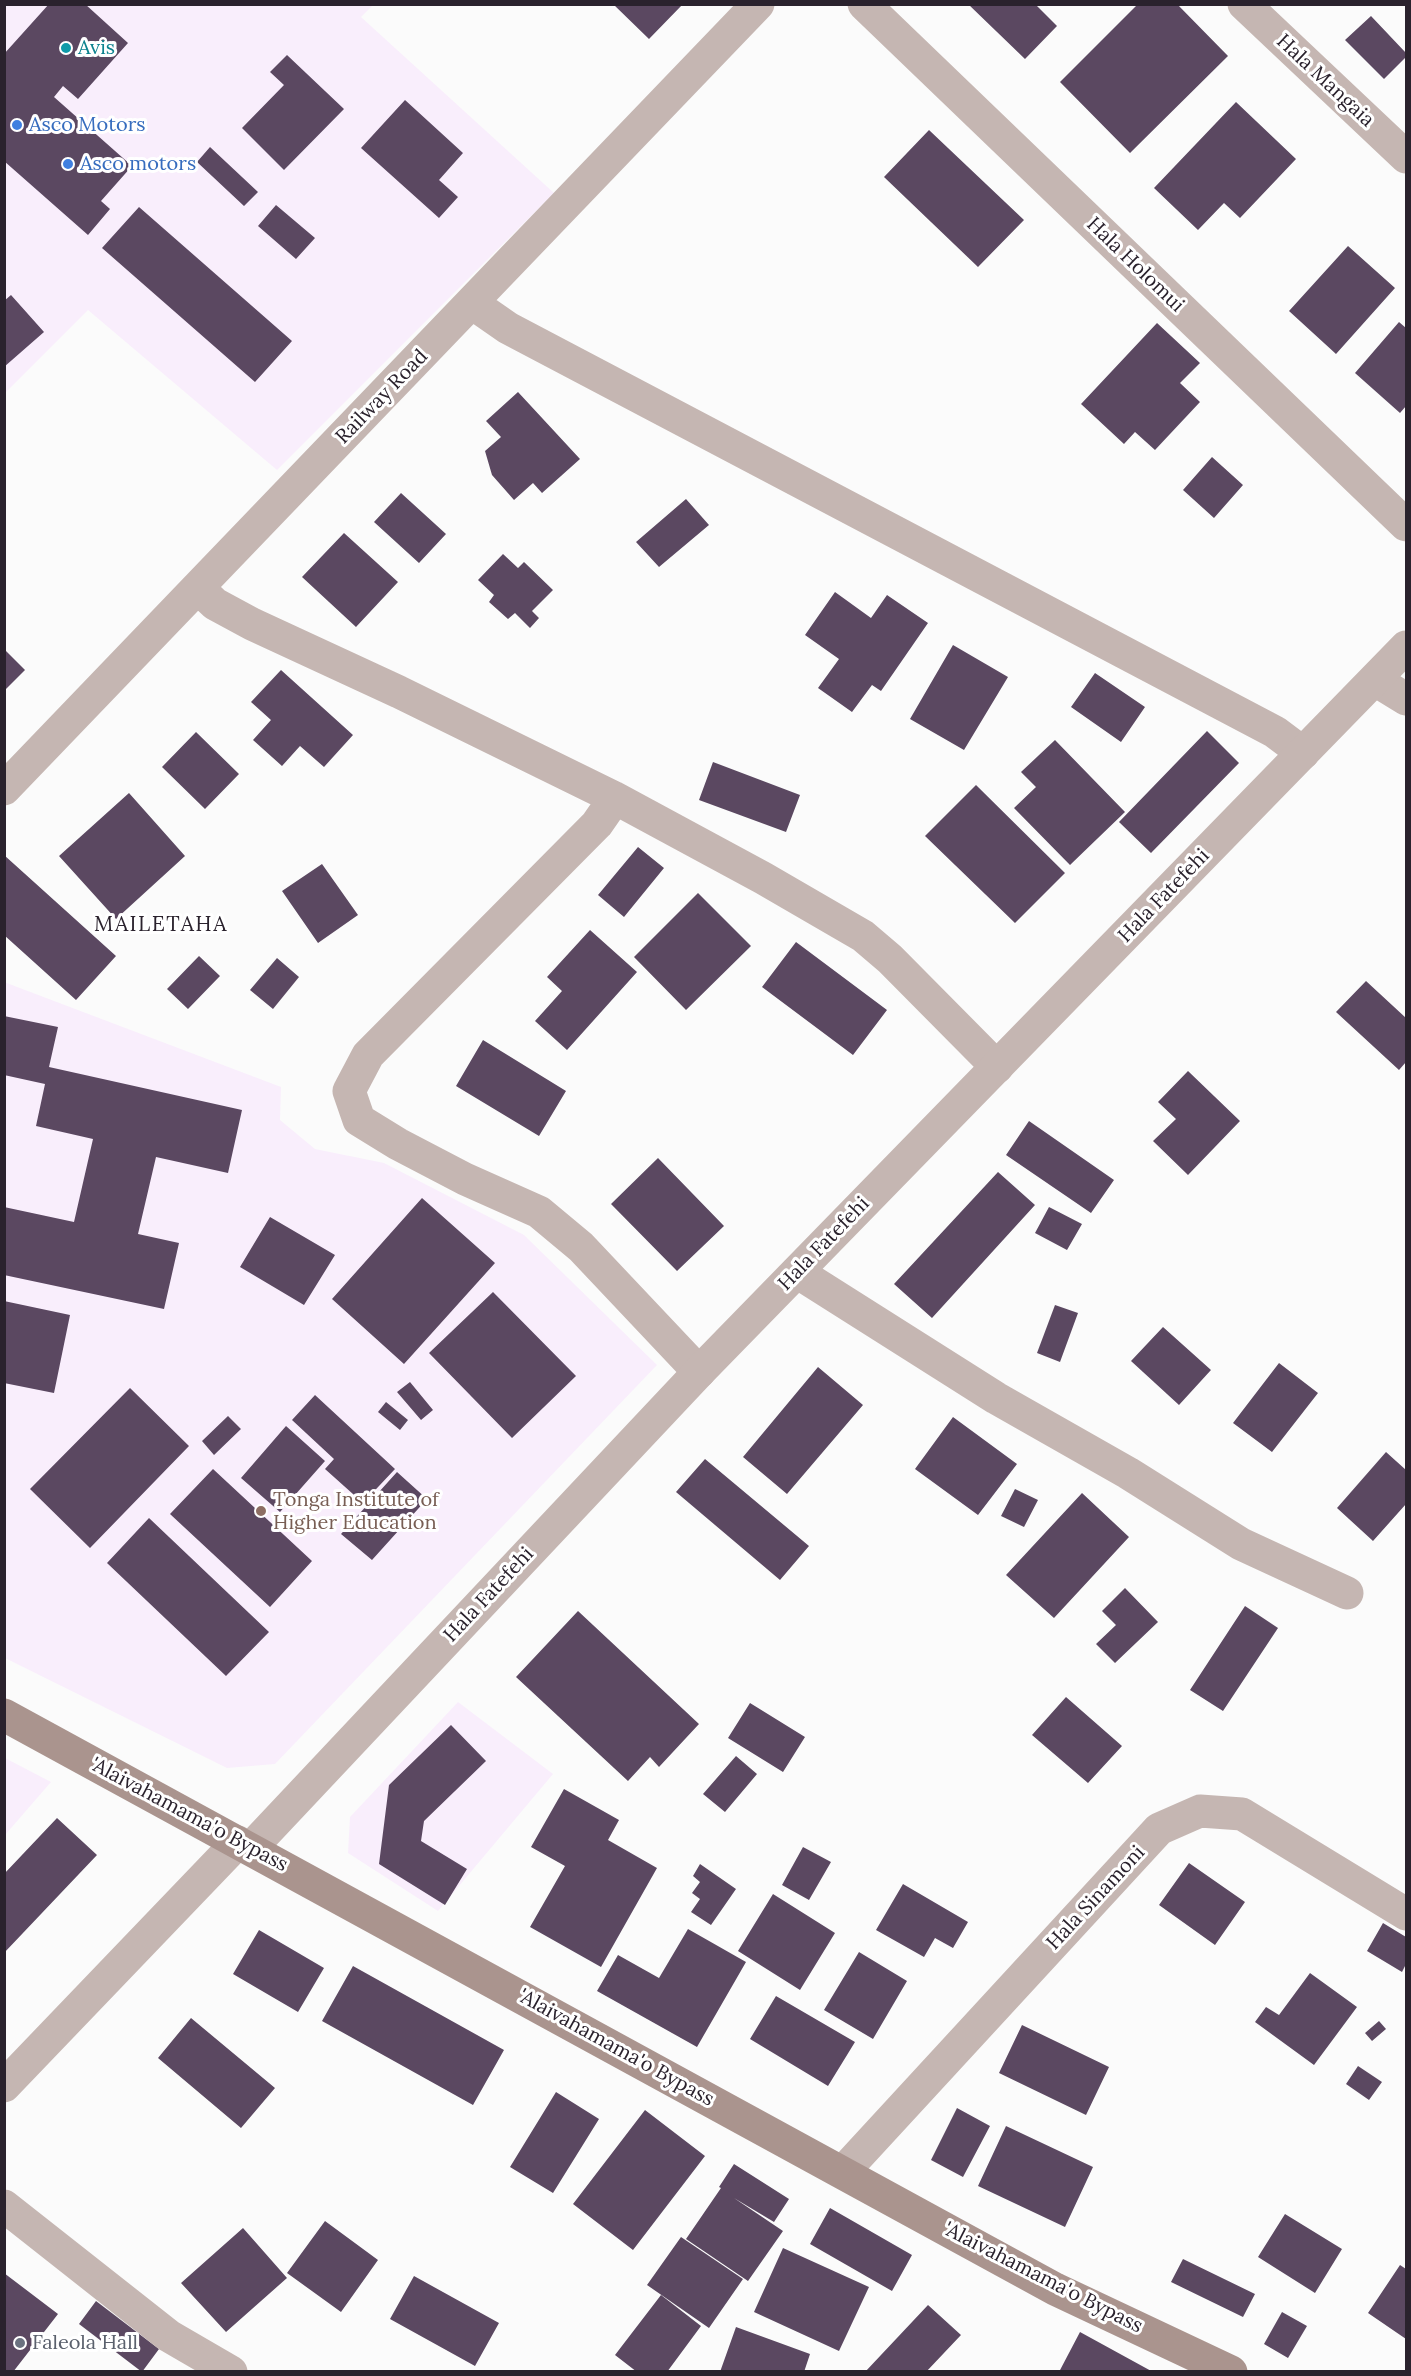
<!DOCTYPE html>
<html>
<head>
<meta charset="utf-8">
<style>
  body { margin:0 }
  #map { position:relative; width:1411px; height:2376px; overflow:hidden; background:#fbfbfb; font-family:Lora,serif }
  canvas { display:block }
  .frame { position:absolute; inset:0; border:6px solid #2a222d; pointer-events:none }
</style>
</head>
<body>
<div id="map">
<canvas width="1411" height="2376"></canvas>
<div class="frame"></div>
</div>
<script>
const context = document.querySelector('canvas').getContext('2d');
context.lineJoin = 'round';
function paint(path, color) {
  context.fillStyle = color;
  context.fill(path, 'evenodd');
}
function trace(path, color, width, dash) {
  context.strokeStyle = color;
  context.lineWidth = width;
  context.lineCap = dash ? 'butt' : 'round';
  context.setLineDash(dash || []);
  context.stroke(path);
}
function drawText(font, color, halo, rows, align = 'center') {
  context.font = font + ' Lora,serif';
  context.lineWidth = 6;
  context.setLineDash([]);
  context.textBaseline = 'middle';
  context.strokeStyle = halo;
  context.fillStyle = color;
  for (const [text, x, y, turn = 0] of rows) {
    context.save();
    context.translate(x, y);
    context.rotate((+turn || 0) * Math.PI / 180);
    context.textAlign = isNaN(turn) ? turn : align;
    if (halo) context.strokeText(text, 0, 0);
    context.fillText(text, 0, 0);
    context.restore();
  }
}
paint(new Path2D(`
  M5,5H373L361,17L554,193L277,470L88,310L5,393Z
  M4,982L281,1087L280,1120L315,1149L384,1163L524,1235L657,1365L275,1764L227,1768L5,1658Z
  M458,1702L553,1774L438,1911L348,1853L350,1817Z
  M5,1758L51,1782L5,1835Z`), '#f9eefc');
paint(new Path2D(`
  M49,4H85L128,43L78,99L63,86L54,97L132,166L101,201L110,209L88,235L4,161V54Z
  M613,4H683L649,39Z
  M968,4H1035L1057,26L1025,59Z
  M1138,4H1177L1228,56L1130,153L1060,82Z
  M1371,16L1406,53V57L1384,79L1345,40Z
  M287,55L344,109L284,170L242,128L284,85L270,72Z
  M405,100L463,153L439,180L458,197L439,218L361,148Z
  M1236,102L1296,159L1240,218L1224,203L1198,230L1154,188Z
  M929,130L1024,220L978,267L884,177Z
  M210,147L258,192L244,206L197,162Z
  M276,205L315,238L296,259L258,226Z
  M139,207L292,341L255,382L102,248Z
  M1348,246L1395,288L1336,354L1289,311Z
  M11,295L44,332L4,367V301Z
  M1399,322L1406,328V406L1400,413L1355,373Z
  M1157,323L1200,363L1180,383L1200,402L1155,450L1135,432L1124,444L1081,404Z
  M518,392L580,459L542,493L533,483L514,500L492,475L485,451L501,437L486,421Z
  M1212,457L1243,485L1214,518L1183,490Z
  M401,493L446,534L419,563L374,522Z
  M686,499L709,525L659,567L636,542Z
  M344,533L398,582L356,627L302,577Z
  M503,554L518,568L524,562L553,590L532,611L539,618L530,628L515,613L508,619L489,602L494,595L478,580Z
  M835,592L871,618L887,595L928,623L881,691L872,685L852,712L818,688L839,659L805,635Z
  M953,645L1008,677L964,750L910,719Z
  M4,649L25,670L4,691Z
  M281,670L353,735L324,767L300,746L282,766L253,740L271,720L251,702Z
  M1095,673L1145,707L1121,742L1071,707Z
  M1207,731L1239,763L1151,853L1119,822Z
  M196,732L239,774L205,809L162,767Z
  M1055,740L1125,812L1070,865L1014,808L1036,787L1021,772Z
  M713,762L800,795L786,832L699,800Z
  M976,785L1065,873L1015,923L925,836Z
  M129,793L185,856L116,919L59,856Z
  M638,847L664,868L624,917L598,895Z
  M4,855L116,956L76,1000L4,935Z
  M322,864L358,915L318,943L282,891Z
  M698,893L751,946L686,1010L634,957Z
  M590,930L637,972L567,1050L535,1021L562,991L547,977Z
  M796,942L887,1010L853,1055L762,987Z
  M199,956L220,976L188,1009L167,989Z
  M277,958L299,977L273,1009L250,990Z
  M1366,981L1406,1018V1062L1399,1070L1336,1012Z
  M4,1016L58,1027L49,1067L242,1110L228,1173L156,1157L138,1234L179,1243L164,1309L4,1275V1207L74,1222L93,1139L36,1126L45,1084L4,1075Z
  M483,1040L566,1091L539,1136L456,1086Z
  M1188,1071L1240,1121L1188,1175L1153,1141L1176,1119L1158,1102Z
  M1029,1121L1114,1180L1091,1213L1006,1155Z
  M658,1158L724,1226L677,1271L611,1204Z
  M998,1172L1035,1205L932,1318L894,1284Z
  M422,1198L495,1263L404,1364L332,1299Z
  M1049,1207L1082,1224L1067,1250L1035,1233Z
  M270,1217L335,1255L304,1305L240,1267Z
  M493,1292L576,1376L512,1438L429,1353Z
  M4,1301L70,1315L54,1393L4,1383Z
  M1055,1305L1078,1313L1060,1362L1037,1353Z
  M1163,1327L1211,1370L1179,1405L1131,1361Z
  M1279,1363L1318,1393L1272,1452L1233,1423Z
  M818,1367L863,1405L787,1494L743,1457Z
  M410,1382L433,1410L421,1420L397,1392Z
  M130,1388L189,1446L90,1548L30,1489Z
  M315,1395L395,1469L363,1503L325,1469L334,1459L292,1420Z
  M386,1402L408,1420L400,1430L378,1412Z
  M228,1416L241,1429L214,1455L202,1441Z
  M953,1417L1017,1464L978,1515L915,1469Z
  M286,1426L325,1461L280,1512L241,1478Z
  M1386,1452L1406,1470V1504L1373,1541L1337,1508Z
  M705,1459L809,1546L780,1580L676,1492Z
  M213,1469L312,1561L270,1607L170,1514Z
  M397,1472L427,1499L372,1560L341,1534Z
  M1015,1489L1038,1500L1024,1527L1001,1516Z
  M1082,1493L1129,1537L1054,1618L1006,1575Z
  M149,1518L269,1632L226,1676L107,1563Z
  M1125,1588L1158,1622L1115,1663L1096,1644L1116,1625L1102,1611Z
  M1245,1606L1278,1628L1223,1711L1190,1690Z
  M578,1611L699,1724L659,1767L650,1757L628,1781L516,1677Z
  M1066,1697L1122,1746L1088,1783L1032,1735Z
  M750,1703L805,1737L783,1772L728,1738Z
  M451,1725L486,1761L424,1821L421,1841L467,1869L445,1905L379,1864L389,1785Z
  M736,1756L757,1774L725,1812L703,1794Z
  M564,1789L619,1820L608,1840L657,1868L601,1967L530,1927L565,1866L531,1847Z
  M57,1818L97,1855L4,1953V1874Z
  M803,1847L831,1862L809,1900L782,1885Z
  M1189,1863L1245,1902L1215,1945L1159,1905Z
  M700,1864L736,1889L711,1925L691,1912L700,1899L692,1893L700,1882L693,1876Z
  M903,1884L968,1922L953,1948L935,1938L924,1957L876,1930Z
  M773,1894L835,1933L800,1990L738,1951Z
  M1383,1923L1406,1937V1964L1402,1972L1367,1951Z
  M688,1929L746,1962L697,2047L597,1991L618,1955L659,1978Z
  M259,1930L324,1968L298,2012L233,1974Z
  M859,1952L907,1981L873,2039L824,2010Z
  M353,1966L504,2050L473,2105L322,2021Z
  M1310,1973L1357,2007L1314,2065L1255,2022L1266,2007L1279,2015Z
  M776,1996L855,2042L828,2086L750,2039Z
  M191,2018L275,2088L241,2128L158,2058Z
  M1379,2021L1386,2029L1372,2041L1365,2033Z
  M1022,2025L1109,2067L1086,2115L999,2073Z
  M1358,2066L1382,2082L1369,2100L1346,2084Z
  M556,2092L599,2119L553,2193L510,2167Z
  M957,2108L990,2126L963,2177L931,2160Z
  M645,2110L705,2156L633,2250L573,2204Z
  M1006,2126L1093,2167L1065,2227L978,2186Z
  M734,2164L789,2199L774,2222L734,2198L783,2231L748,2281L686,2239L721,2188L719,2187Z
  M830,2208L912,2255L892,2291L810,2244Z
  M1285,2214L1342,2249L1315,2293L1258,2257Z
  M325,2221L378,2260L341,2312L287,2273Z
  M243,2228L287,2278L226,2332L181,2283Z
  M681,2237L743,2279L709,2328L647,2285Z
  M783,2248L869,2287L839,2351L754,2312Z
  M1183,2259L1255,2294L1243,2317L1171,2282Z
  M1400,2265L1406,2269V2339L1368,2313Z
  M4,2273L58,2314L13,2372H4Z
  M414,2276L499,2323L475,2366L390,2319Z
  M661,2295L701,2326L667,2372H637L615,2355Z
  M96,2301L159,2349L142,2372L79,2324Z
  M928,2305L961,2335L926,2372H865Z
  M1282,2312L1307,2326L1288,2358L1264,2344Z
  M736,2327L810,2354L804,2372H720Z
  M1080,2332L1153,2372H1059Z`), '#5b4861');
trace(new Path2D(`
  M864,4L1406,525
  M1244,4L1406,157
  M472,303L508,328L1275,732L1303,753
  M198,588L215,604L252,624L399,692L615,798L763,878L863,936L890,959L997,1067
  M1375,680L1406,699
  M4,789L758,4
  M615,798L597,824L368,1055L349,1091L359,1120L398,1144L465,1179L539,1212L581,1247L699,1372
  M797,1272L996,1398L1128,1473L1241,1544L1347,1593
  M4,2086L238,1842
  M843,2172L1159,1829L1200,1811L1242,1814L1406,1914
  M4,2206L169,2336L231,2372`), '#c5b6b2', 33);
trace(new Path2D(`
  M251,1848L699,1372L1406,647`), '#c5b6b2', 33);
trace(new Path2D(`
  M4,1715L1055,2289L1231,2372`), '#aa948e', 33);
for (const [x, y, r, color] of [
  [66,48,6,"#0f9aa8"],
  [17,125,6,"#3f7fe0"],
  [68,164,6,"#3f7fe0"],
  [261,1511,6,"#8d6e63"],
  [20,2343,6,"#6b7280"]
]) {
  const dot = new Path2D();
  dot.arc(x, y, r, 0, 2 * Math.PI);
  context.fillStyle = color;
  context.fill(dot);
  trace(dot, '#fff', 2);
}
drawText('20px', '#0d838f', '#fff', [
  ["Avis",78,48]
], 'left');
drawText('20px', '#2a222d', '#fff', [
  ["Hala Mangaia",1325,81,43],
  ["Hala Holomui",1135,265,44],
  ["Railway Road",382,397,-46],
  ["Hala Fatefehi",1164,896,-46],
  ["Hala Fatefehi",824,1244,-46],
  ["Hala Fatefehi",489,1595,-47],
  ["'Alaivahamama'o Bypass",189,1815,28],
  ["Hala Sinamoni",1096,1898,-47],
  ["'Alaivahamama'o Bypass",616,2048,29],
  ["'Alaivahamama'o Bypass",1043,2278,27]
]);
drawText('20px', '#366cbe', '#fff', [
  ["Asco Motors",29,125],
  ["Asco motors",80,164]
], 'left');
drawText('20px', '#785e54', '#fff', [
  ["Tonga Institute of",273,1500],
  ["Higher Education",273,1523]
], 'left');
drawText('20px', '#5b616d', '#fff', [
  ["Faleola Hall",32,2343]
], 'left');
context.letterSpacing = '1.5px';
drawText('21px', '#2a222d', '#fff', [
  ["MAILETAHA",161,925]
]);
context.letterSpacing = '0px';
</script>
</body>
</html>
